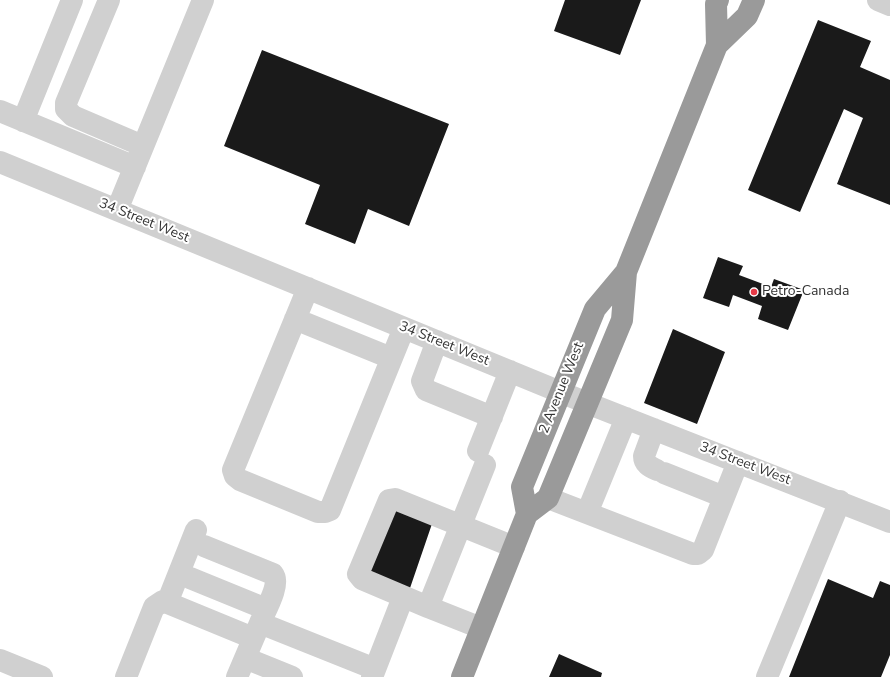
<!DOCTYPE html>
<html>
<head>
<meta charset="utf-8">
<style>
  body { margin:0 }
  canvas { display:block; background:#fff }
</style>
</head>
<body>
<canvas width="890" height="677"></canvas>
<script>
const context = document.querySelector('canvas').getContext('2d');
context.lineJoin = 'round';
function paint(path, color) {
  context.fillStyle = color;
  context.fill(path, 'evenodd');
}
function trace(path, color, width, dash) {
  context.strokeStyle = color;
  context.lineWidth = width;
  context.lineCap = dash ? 'butt' : 'round';
  context.setLineDash(dash || []);
  context.stroke(path);
}
function drawText(font, color, halo, rows, align = 'center') {
  context.font = font + ' "Nunito Sans",sans-serif';
  context.lineWidth = 4;
  context.setLineDash([]);
  context.textBaseline = 'middle';
  context.strokeStyle = halo;
  context.fillStyle = color;
  for (const [text, x, y, turn = 0] of rows) {
    context.save();
    context.translate(x, y);
    context.rotate((+turn || 0) * Math.PI / 180);
    context.textAlign = isNaN(turn) ? turn : align;
    if (halo) context.strokeText(text, 0, 0);
    context.fillText(text, 0, 0);
    context.restore();
  }
}
paint(new Path2D(`
  M565,0H641L620,55L554,31Z
  M818,20L871,41L860,67L890,80V205L837,184L863,118L844,109L800,212L748,190Z
  M262,50L449,124L409,226L368,209L355,244L305,224L320,185L224,146Z
  M718,257L743,266L739,275L771,287L774,279L804,290L788,330L758,319L762,306L733,295L729,307L703,298Z
  M673,329L725,352L697,424L644,403Z
  M395,500L434,518L409,591L365,572Z
  M828,579L873,598L880,581L890,585V655L881,677H789Z
  M559,654L602,673L601,677H549Z`), '#1a1a1a');
trace(new Path2D(`
  M109,0L66,103V109L73,116L143,146
  M878,0L890,5
  M0,111L135,167
  M23,121L72,0
  M0,162L587,403L890,522
  M117,210L203,0
  M308,288L233,470L235,476L240,480L318,512H325L330,510L404,328
  M295,319L391,358
  M437,341L422,381L426,390L492,417
  M654,429L644,456C644,464 650,467 657,470
  M478,451L510,371
  M664,473L724,497
  M548,498L693,554H698L703,550L738,462
  M587,513L626,418
  M204,546L273,574C281,584 265,611 260,623
  M190,578L266,609
  M167,603L196,530
  M428,607L362,579L358,574L389,500L395,499L514,547
  M481,628L428,607L485,465
  M245,658L292,677
  M0,660L42,677
  M126,677L154,607L163,601L253,638
  M237,677L260,623L375,669
  M372,677L400,605
  M767,677L840,501`), '#d0d0d0', 22);
trace(new Path2D(`
  M717,45L716,4L718,0
  M527,514L522,487L595,309L626,272
  M462,677L527,514L548,498L622,320L626,272L717,45L747,16L754,0`), '#9a9a9a', 22);
for (const [x, y, r, color] of [
  [754,292,4,"#e63946"]
]) {
  const dot = new Path2D();
  dot.arc(x, y, r, 0, 2 * Math.PI);
  context.fillStyle = color;
  context.fill(dot);
  trace(dot, '#fff', 1.5);
}
drawText('14px', '#333', '#fff', [
  ["34 Street West",144,221,22],
  ["34 Street West",444,344,22],
  ["2 Avenue West",562,388,-68],
  ["34 Street West",745,464,21]
]);
drawText('14px', '#333', '#fff', [
  ["Petro-Canada",762,292]
], 'left');
</script>
</body>
</html>
